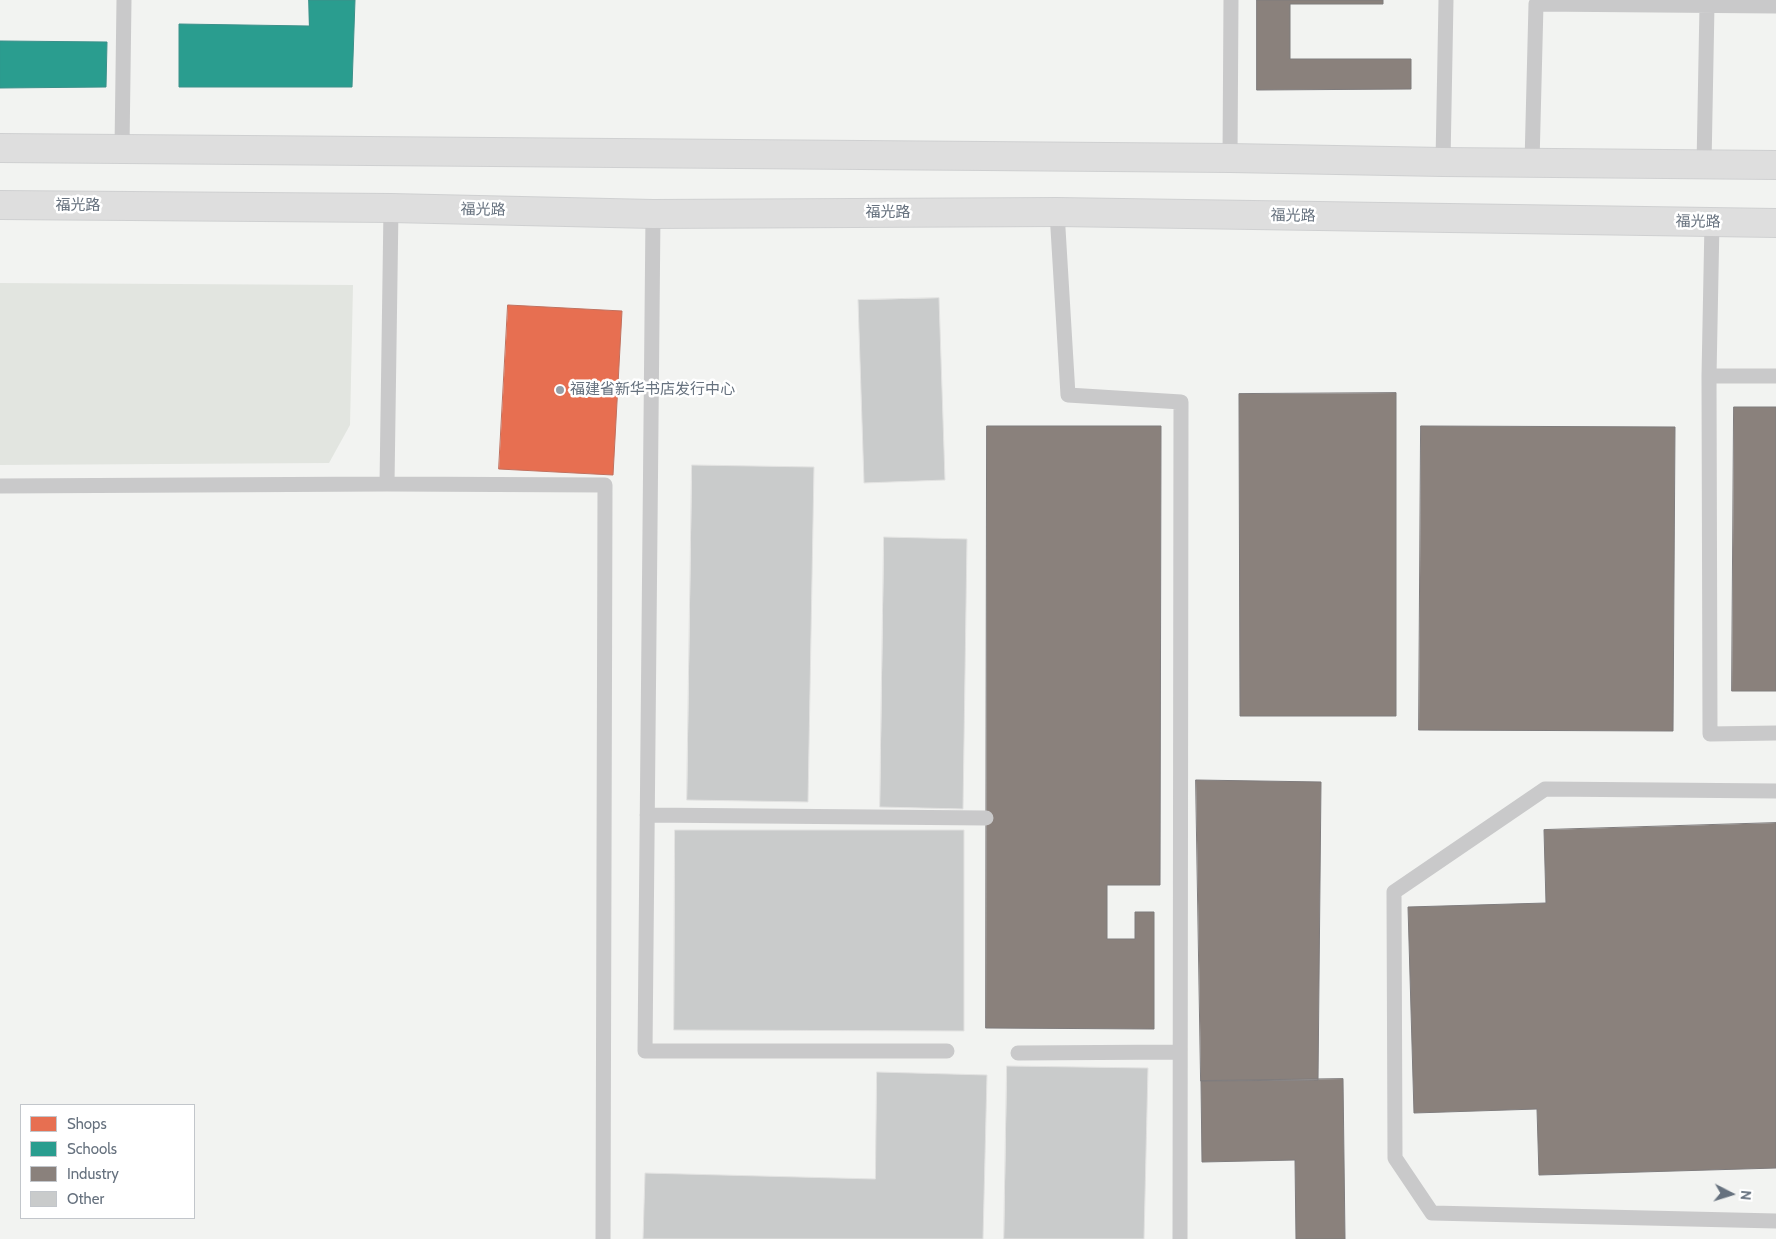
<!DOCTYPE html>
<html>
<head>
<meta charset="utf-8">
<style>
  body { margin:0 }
  #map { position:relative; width:1776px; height:1239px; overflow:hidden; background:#f2f3f1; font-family:Cabin,sans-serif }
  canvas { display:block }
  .legend { position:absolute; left:20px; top:1104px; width:175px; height:115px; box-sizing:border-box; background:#fff; border:1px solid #c2c6cb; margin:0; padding:6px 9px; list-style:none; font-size:15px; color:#66717e }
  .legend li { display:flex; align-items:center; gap:10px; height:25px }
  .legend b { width:25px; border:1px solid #c2c6cb }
  .north { position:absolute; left:1706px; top:1169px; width:50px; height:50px; -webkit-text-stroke:4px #fff; paint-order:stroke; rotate:95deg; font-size:14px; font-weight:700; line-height:20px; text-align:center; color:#66717e }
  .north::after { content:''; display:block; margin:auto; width:18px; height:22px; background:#66717e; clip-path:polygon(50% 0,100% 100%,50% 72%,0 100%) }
</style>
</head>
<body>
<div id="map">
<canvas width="1776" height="1239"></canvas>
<ul class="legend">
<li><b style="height:14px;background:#e76f51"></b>Shops</li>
<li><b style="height:14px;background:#2a9d8f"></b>Schools</li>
<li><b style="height:14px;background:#8a817c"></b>Industry</li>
<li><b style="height:14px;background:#c9cbcb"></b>Other</li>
</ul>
<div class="north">N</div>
</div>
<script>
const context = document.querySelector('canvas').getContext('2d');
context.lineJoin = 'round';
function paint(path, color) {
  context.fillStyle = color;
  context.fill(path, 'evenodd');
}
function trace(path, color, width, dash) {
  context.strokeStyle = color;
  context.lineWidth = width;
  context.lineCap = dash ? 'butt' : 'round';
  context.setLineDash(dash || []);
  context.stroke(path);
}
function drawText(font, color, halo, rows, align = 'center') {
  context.font = font + ' Cabin,"Noto Sans SC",sans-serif';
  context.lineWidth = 5;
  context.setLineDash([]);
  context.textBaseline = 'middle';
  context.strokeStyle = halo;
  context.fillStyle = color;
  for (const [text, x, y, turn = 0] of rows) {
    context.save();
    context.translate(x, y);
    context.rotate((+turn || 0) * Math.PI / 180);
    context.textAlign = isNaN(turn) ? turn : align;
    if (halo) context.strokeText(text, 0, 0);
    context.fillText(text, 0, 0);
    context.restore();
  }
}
paint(new Path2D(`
  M0,283L353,285L350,425L329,463L0,465Z`), '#e2e5e0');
const shops = new Path2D(`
  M508,305L622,311L613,475L499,469Z`);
paint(shops, '#e76f51');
trace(shops, '#c0705e', 1);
const schools = new Path2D(`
  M309,0H355L352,87H179V24L309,26Z
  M0,41L107,42L106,87L0,88Z`);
paint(schools, '#2a9d8f');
trace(schools, '#3c908a', 1);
const industry = new Path2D(`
  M1257,0H1383V4H1290V59H1411V89L1257,90Z
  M1396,393V716H1240L1239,394Z
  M1734,407H1776V691H1732Z
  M987,426H1161L1160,885H1107V939H1135V912H1154V1029L986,1028Z
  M1421,426L1675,427L1673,731L1419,730Z
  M1196,780L1321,782L1318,1080L1201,1081Z
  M1776,823V1168L1539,1175L1537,1109L1414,1113L1408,907L1546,903L1544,830Z
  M1343,1079L1345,1239H1296L1295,1160L1202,1162L1201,1081Z`);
paint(industry, '#8a817c');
trace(industry, '#7f7c7d', 1);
const building = new Path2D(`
  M939,298L945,480L864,483L858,300Z
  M692,465L814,467L808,802L687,800Z
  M884,537L967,539L963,809L880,807Z
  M675,830H964V1031L674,1030Z
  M1007,1066L1148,1068L1144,1239H1004Z
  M877,1072L987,1075L983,1239H643L645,1173L875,1179Z`);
paint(building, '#c9cbcb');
trace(building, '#e2e2e1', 1);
const primary = new Path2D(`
  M0,148L1230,158L1443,162L1776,165
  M0,205L391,208L653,214L1057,212L1776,223`);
trace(primary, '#cfd0d1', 30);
trace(new Path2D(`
  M122,148L124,0
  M1230,158L1231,0
  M1443,162L1446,0
  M1532,163L1536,4L1776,6
  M1704,165L1707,5
  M1057,212L1068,395L1181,402L1180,1239
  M653,214L645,1051H947
  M1712,222L1709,376L1710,734L1776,733
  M1709,376H1776
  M387,484L391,208
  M0,486L387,484L605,485L603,1239
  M1776,791L1545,789L1394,892L1395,1158L1432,1213L1776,1221
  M647,815L986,818
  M1018,1053L1180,1052`), '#c9c9ca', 15);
trace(primary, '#dedede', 28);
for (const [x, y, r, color] of [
  [560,390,5,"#979ea6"]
]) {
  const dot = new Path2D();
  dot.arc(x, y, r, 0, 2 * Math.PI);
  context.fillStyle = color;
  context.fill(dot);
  trace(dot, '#fff', 2);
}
drawText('15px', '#66717e', '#fff', [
  ["福光路",78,206],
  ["福光路",483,210,1],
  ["福光路",888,213],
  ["福光路",1293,216,1],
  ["福光路",1698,222,1]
]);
drawText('15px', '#66717e', '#fff', [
  ["福建省新华书店发行中心",570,390]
], 'left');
</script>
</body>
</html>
